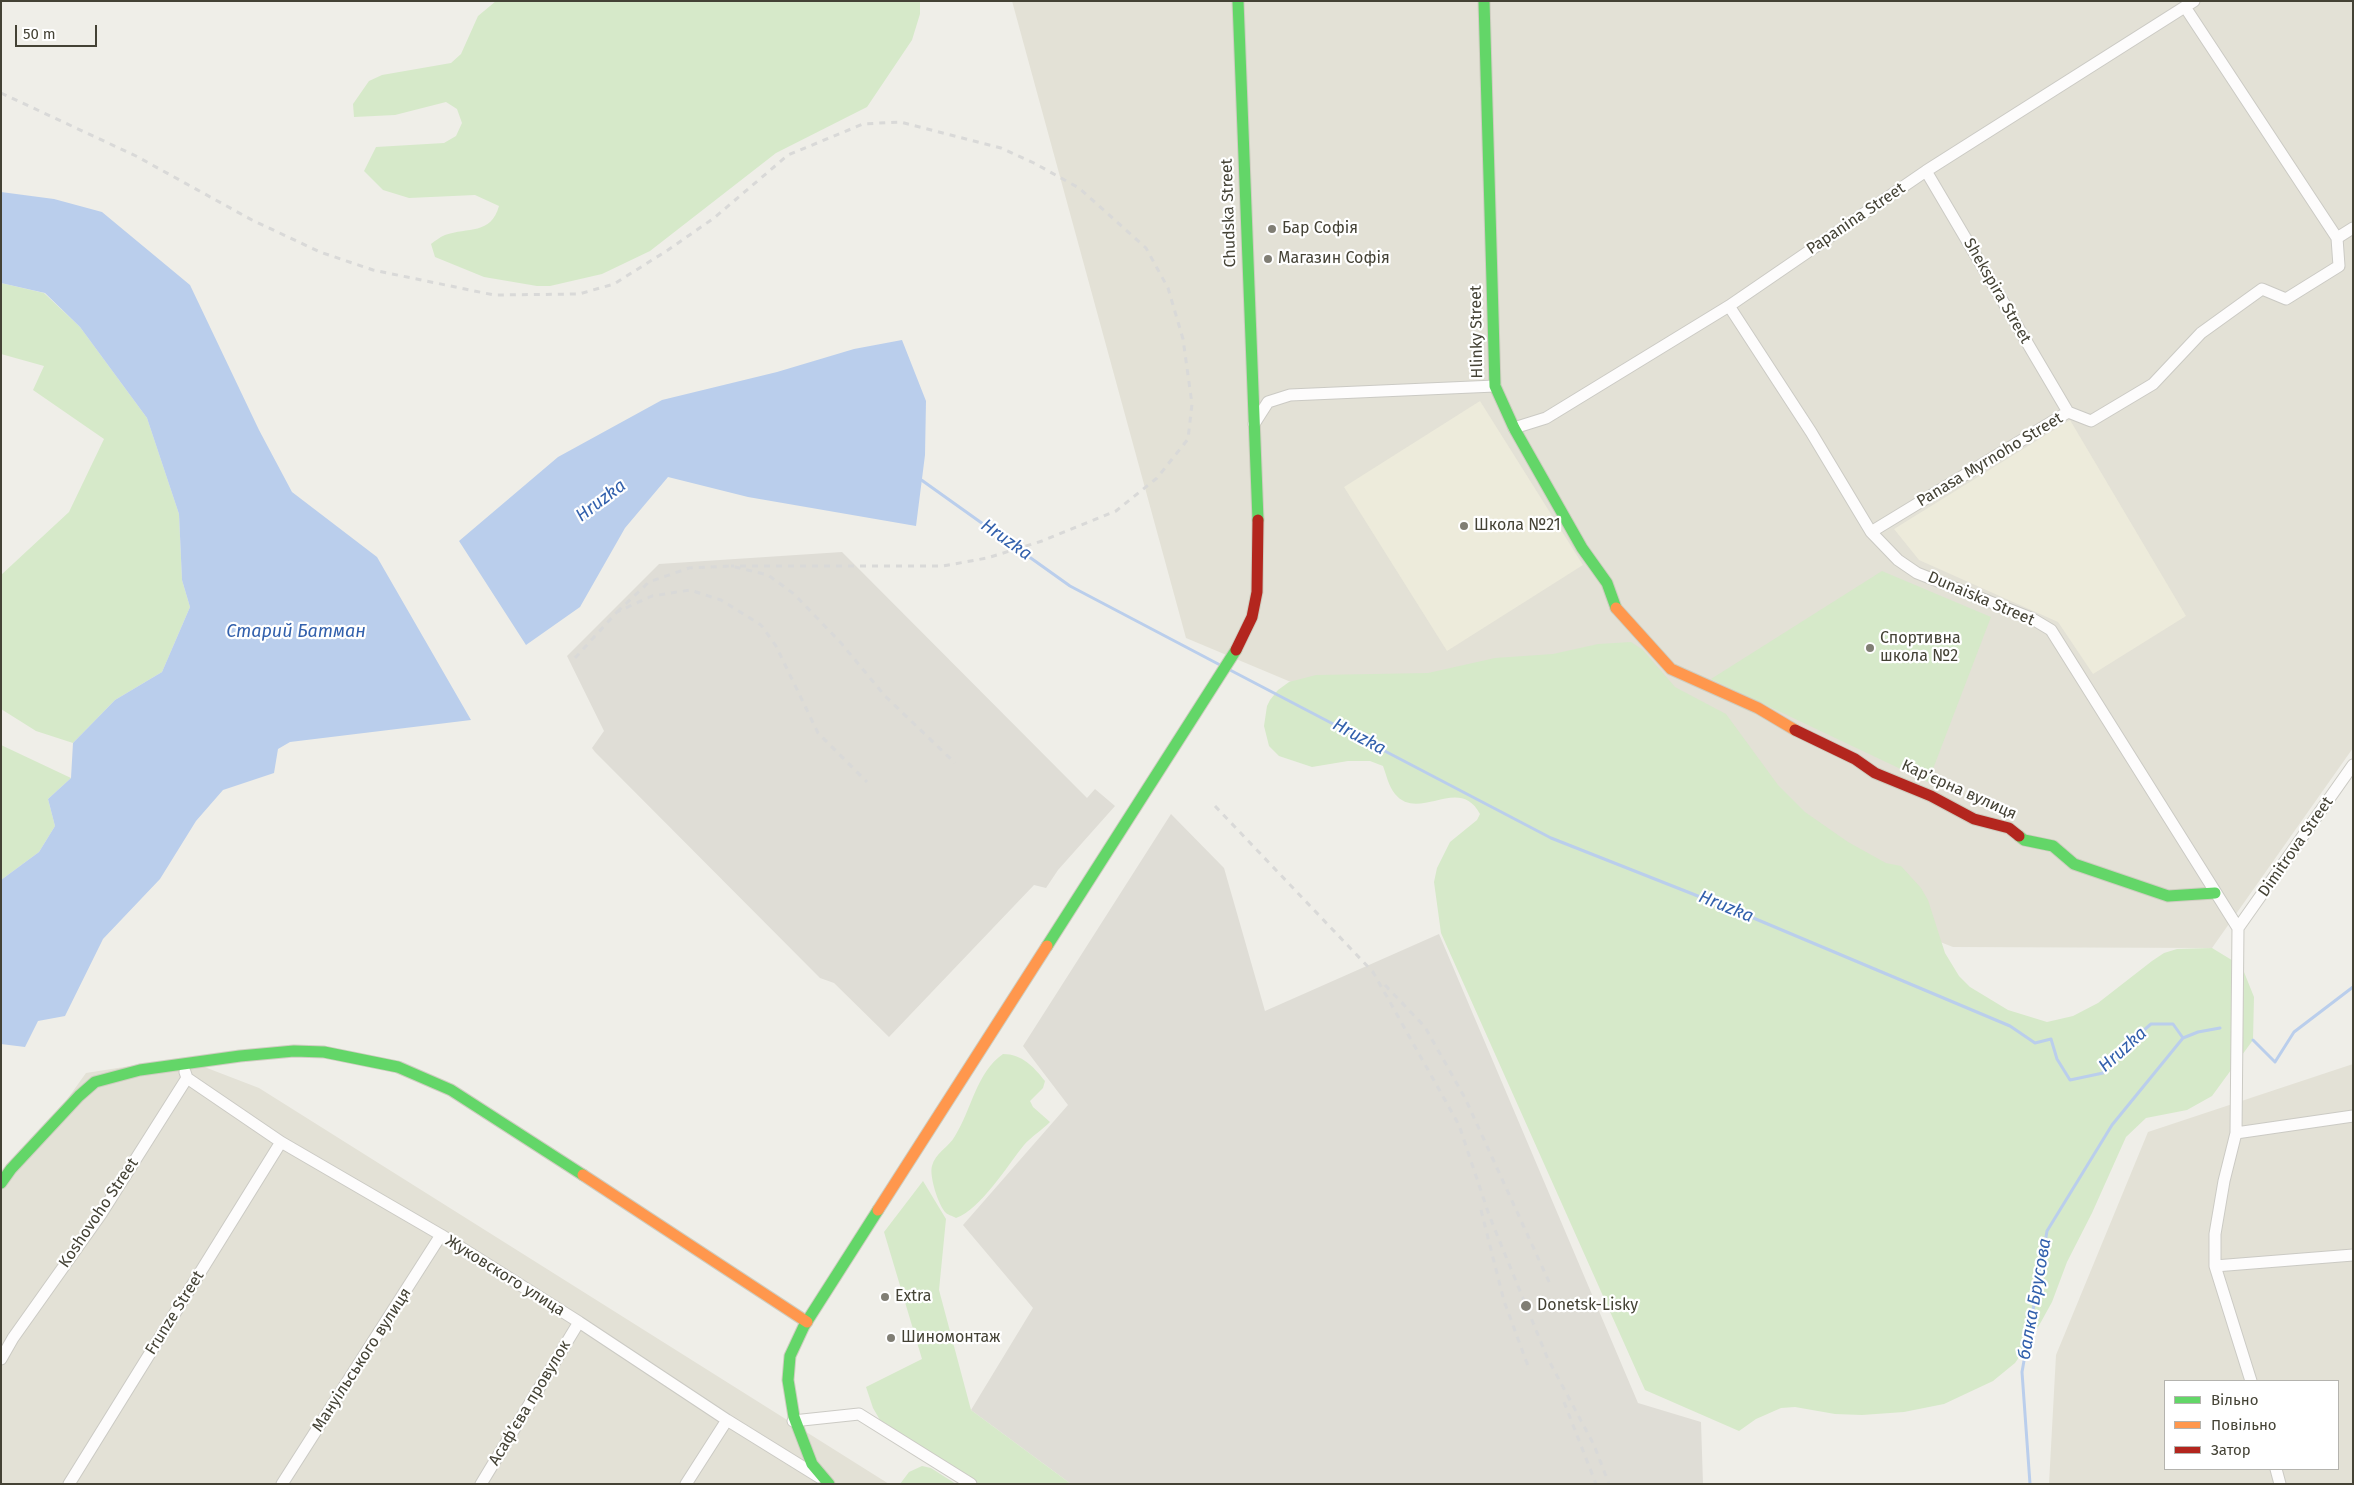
<!DOCTYPE html>
<html>
<head>
<meta charset="utf-8">
<style>
  body { margin:0 }
  #map { position:relative; width:2354px; height:1485px; overflow:hidden; background:#efeee8; font-family:"Fira Sans",sans-serif }
  canvas { display:block }
  .frame { position:absolute; inset:0; border:2px solid #444235; pointer-events:none }
  .legend { position:absolute; left:2164px; top:1380px; width:175px; height:90px; box-sizing:border-box; background:#fff; border:1px solid #b4b3ae; margin:0; padding:6px 9px; list-style:none; font-size:15px; color:#444235 }
  .legend li { display:flex; align-items:center; gap:10px; height:25px }
  .legend b { width:25px; border:1px solid #b4b3ae }
  .scale { position:absolute; left:15px; top:25px; width:82px; height:22px; box-sizing:border-box; border:2px solid #444235; border-top:0; padding-left:6px; font-size:15px; line-height:18px; white-space:nowrap; color:#444235; -webkit-text-stroke:4px #fff; paint-order:stroke }
</style>
</head>
<body>
<div id="map">
<canvas width="2354" height="1485"></canvas>
<div class="frame"></div>
<ul class="legend">
<li><b style="height:6px;background:#63d668"></b>Вільно</li>
<li><b style="height:6px;background:#ff974d"></b>Повільно</li>
<li><b style="height:6px;background:#b3261e"></b>Затор</li>
</ul>
<div class="scale">50 m</div>
</div>
<script>
const context = document.querySelector('canvas').getContext('2d');
context.lineJoin = 'round';
function paint(path, color) {
  context.fillStyle = color;
  context.fill(path, 'evenodd');
}
function trace(path, color, width, dash) {
  context.strokeStyle = color;
  context.lineWidth = width;
  context.lineCap = dash ? 'butt' : 'round';
  context.setLineDash(dash || []);
  context.stroke(path);
}
function drawText(font, color, halo, rows, align = 'center') {
  context.font = font + ' "Fira Sans",sans-serif';
  context.lineWidth = 4.5;
  context.setLineDash([]);
  context.textBaseline = 'middle';
  context.strokeStyle = halo;
  context.fillStyle = color;
  for (const [text, x, y, turn = 0] of rows) {
    context.save();
    context.translate(x, y);
    context.rotate((+turn || 0) * Math.PI / 180);
    context.textAlign = isNaN(turn) ? turn : align;
    if (halo) context.strokeText(text, 0, 0);
    context.fillText(text, 0, 0);
    context.restore();
  }
}
paint(new Path2D(`
  M1012,1H2353V748L2212,948L1953,947L1484,763L1186,638Z
  M181,1058L259,1088L889,1484H1V1191L86,1073Z
  M2353,1064V1484H2049L2056,1355L2148,1132ZM2165,1381H2338V1469H2165Z`), '#e3e1d6');
paint(new Path2D(`
  M842,552L1087,798L1095,789L1115,806L1058,870L1046,888L1034,885L889,1037L834,983L820,978L595,752L592,748L604,731L567,656L659,564Z
  M1171,814L1224,868L1265,1011L1439,934L1638,1403L1701,1422L1703,1484H1071L971,1410L1033,1308L963,1225L1068,1105L1023,1046Z`), '#dfddd6');
paint(new Path2D(`
  M1480,401L1583,565L1447,651L1344,487Z
  M2070,420L2186,616L2093,674L2058,622L1919,560L1894,529Z`), '#edebdb');
paint(new Path2D(`
  M496,1H920V14L912,40L867,107L776,153L650,251L602,274L550,286H537L484,277L435,257L431,244C435,241 440,237 445,235C468,227 491,235 499,206L475,195L409,198L383,190L364,171L376,147L444,143L456,136L462,123L457,109L446,102L395,115L354,117L353,104L369,81L382,75L451,63L461,54L478,16Z
  M1,283L44,293L80,327L147,418L179,514L182,580L190,607L162,672L115,700L73,743L36,731L1,709V575L69,512L104,439L33,390L44,366L1,354Z
  M1882,571L1991,617L1928,782L1711,679Z
  M1631,642L1643,650L1675,687L1726,714L1778,785L1805,812L1848,842L1886,863L1901,866L1921,888L1928,900L1945,953L1959,976L1970,987L2008,1010L2047,1022L2073,1016L2098,1003L2152,961L2164,953L2177,949L2212,948L2235,962L2244,972L2254,997L2253,1040L2212,1096L2187,1110L2146,1118L2126,1137L2092,1213L2067,1262L2052,1302L2031,1340L2015,1363L1993,1381L1944,1404L1904,1412L1862,1415L1835,1414L1795,1407L1781,1408L1756,1419L1739,1431L1645,1390L1441,933L1434,882L1437,868L1450,842L1477,820L1480,814C1459,774 1419,823 1395,794C1389,787 1386,774 1383,766L1370,761H1348L1312,767L1279,756L1269,746L1264,726L1267,706L1270,700L1278,690L1289,682L1316,675L1428,673L1495,658L1553,654L1598,644Z
  M1,745L71,778L48,799L55,826L39,852L1,880Z
  M1003,1054C1022,1054 1034,1067 1045,1081L1043,1088L1030,1101L1033,1107L1050,1122C1042,1130 1031,1137 1024,1145C1007,1166 981,1209 956,1218C953,1216 948,1215 946,1213C938,1205 929,1175 932,1166C935,1153 949,1147 955,1136C972,1109 976,1073 1003,1054Z
  M923,1181L946,1219L939,1290L971,1410L1071,1484H979L880,1420L873,1408L866,1387L922,1359L884,1232Z
  M922,1466L931,1468L956,1484H900L909,1472Z`), '#d6e9c9');
paint(new Path2D(`
  M1,192L54,199L102,212L190,285L259,430L292,492L377,557L471,720L290,742L278,749L274,773L223,790L196,821L160,879L103,939L65,1016L38,1021L25,1047L1,1044V880L39,852L55,826L48,799L71,778L73,743L115,700L162,672L190,607L182,580L179,514L147,418L80,327L45,293L1,283Z
  M902,340L926,401L925,455L916,526L748,497L668,477L625,528L580,607L526,645L459,541L558,457L662,400L777,372L854,349Z`), '#baceec');
trace(new Path2D(`
  M920,479L1070,586L1222,666
  M1230,670L1551,838L1751,917L2010,1026L2035,1043L2051,1039L2057,1059L2070,1080L2103,1073L2107,1062L2151,1024H2173L2183,1038L2198,1032L2220,1028
  M2253,1040L2275,1062L2294,1032L2353,987
  M2030,1484L2022,1372L2047,1231L2112,1125L2183,1038`), '#baceec', 3);
const street = new Path2D(`
  M1926,171L2068,412
  M2337,238L2353,228
  M1729,306L1811,432L1871,532L1898,560L1917,573L2031,618L2051,630L2238,928
  M2068,412L2091,421L2153,384L2201,333L2262,289L2286,299L2339,266L2337,238L2185,7
  M1254,424L1268,402L1290,395L1495,386
  M1514,428L1546,418L1729,306L1926,171L2194,1
  M1871,532L2068,412
  M2238,928L2236,1133L2224,1181L2215,1234V1266L2251,1381
  M2238,928L2353,765
  M187,1078L281,1142L441,1235L579,1322L727,1420L819,1477
  M2236,1133L2353,1116
  M2215,1266L2353,1255
  M1,1359L13,1338L101,1214L187,1078L185,1072
  M793,1421L859,1414L971,1484
  M2276,1469L2280,1484
  M69,1484L281,1142
  M282,1484L441,1235
  M481,1484L579,1322
  M686,1484L727,1420`);
const fast = new Path2D(`
  M1238,1L1258,520
  M1484,1L1495,386L1514,428L1582,548L1607,583L1616,608
  M2019,836L2024,840L2053,846L2074,864L2168,896L2215,893
  M1047,946L1236,650
  M1,1183L11,1169L79,1096L95,1082L140,1070L240,1056L294,1051L324,1052L398,1067L451,1090L583,1175
  M829,1484L812,1464L794,1417L788,1380L790,1356L804,1326L878,1210`);
const slow = new Path2D(`
  M1616,608L1671,669L1758,708L1795,730
  M583,1175L807,1322
  M878,1210L1047,946`);
const jam = new Path2D(`
  M1236,650L1252,617L1257,592L1258,520
  M1795,730L1855,759L1875,773L1931,796L1974,819L2009,828L2019,836`);
trace(street, '#cbcac4', 13);
trace(fast, '#cecdc0', 13);
trace(slow, '#cecdc0', 13);
trace(jam, '#cecdc0', 13);
trace(street, '#fdfcfc', 11);
trace(fast, '#63d668', 11);
trace(slow, '#ff974d', 11);
trace(jam, '#b3261e', 11);
trace(new Path2D(`
  M1,93L136,156L252,220L320,252L373,270L494,295L579,294L614,284L668,250L714,218L788,155L863,124L900,122L1001,148L1034,163L1079,188L1146,248L1168,288L1183,339L1192,404L1188,439L1157,478L1116,511L1042,541L987,558L943,566H731
  M617,612L649,582L689,568L731,566L768,575L794,594L841,643L885,696L955,763
  M575,658L617,612L652,596L690,590L721,600L761,625L776,646L818,733L867,782
  M1215,806L1373,972L1459,1125L1489,1215L1547,1357L1594,1445L1609,1484
  M1385,985L1425,1027L1465,1098L1550,1284
  M1481,1210L1504,1301L1528,1366
  M1564,1402L1596,1484`), '#d9d9d8', 3, [6, 6]);
for (const [x, y, r, color] of [
  [1272,229,5,"#807e74"],
  [1268,259,5,"#807e74"],
  [1464,526,5,"#807e74"],
  [1870,648,5,"#807e74"],
  [885,1297,5,"#807e74"],
  [1526,1306,6,"#807e74"],
  [891,1338,5,"#807e74"]
]) {
  const dot = new Path2D();
  dot.arc(x, y, r, 0, 2 * Math.PI);
  context.fillStyle = color;
  context.fill(dot);
  trace(dot, '#fff', 2);
}
drawText('16px', '#444235', '#fff', [
  ["Chudska Street",1229,213,-92],
  ["Papanina Street",1856,219,-34],
  ["Shekspira Street",1997,291,60],
  ["Hlinky Street",1477,332,-91],
  ["Panasa Myrnoho Street",1990,460,-31],
  ["Dunaiska Street",1981,599,23],
  ["Кар’єрна вулиця",1959,790,24],
  ["Dimitrova Street",2296,847,-55],
  ["Koshovoho Street",99,1213,-56],
  ["Жуковского улица",505,1276,32],
  ["Frunze Street",175,1313,-58],
  ["Мануільського вулиця",362,1360,-57],
  ["Асаф’єва провулок",530,1403,-59]
]);
drawText('16px', '#444235', '#fff', [
  ["Бар Софія",1282,229],
  ["Магазин Софія",1278,259],
  ["Школа №21",1474,526],
  ["Спортивна",1880,639],
  ["школа №2",1880,657],
  ["Extra",895,1297],
  ["Donetsk-Lisky",1537,1306],
  ["Шиномонтаж",901,1338]
], 'left');
drawText('italic 18px', '#3260ac', '#fff', [
  ["Hruzka",601,501,-37],
  ["Hruzka",1006,540,35],
  ["Старий Батман",296,632],
  ["Hruzka",1359,737,28],
  ["Hruzka",1726,907,22],
  ["Hruzka",2123,1050,-42],
  ["балка Брусова",2035,1299,-80]
]);
</script>
</body>
</html>
